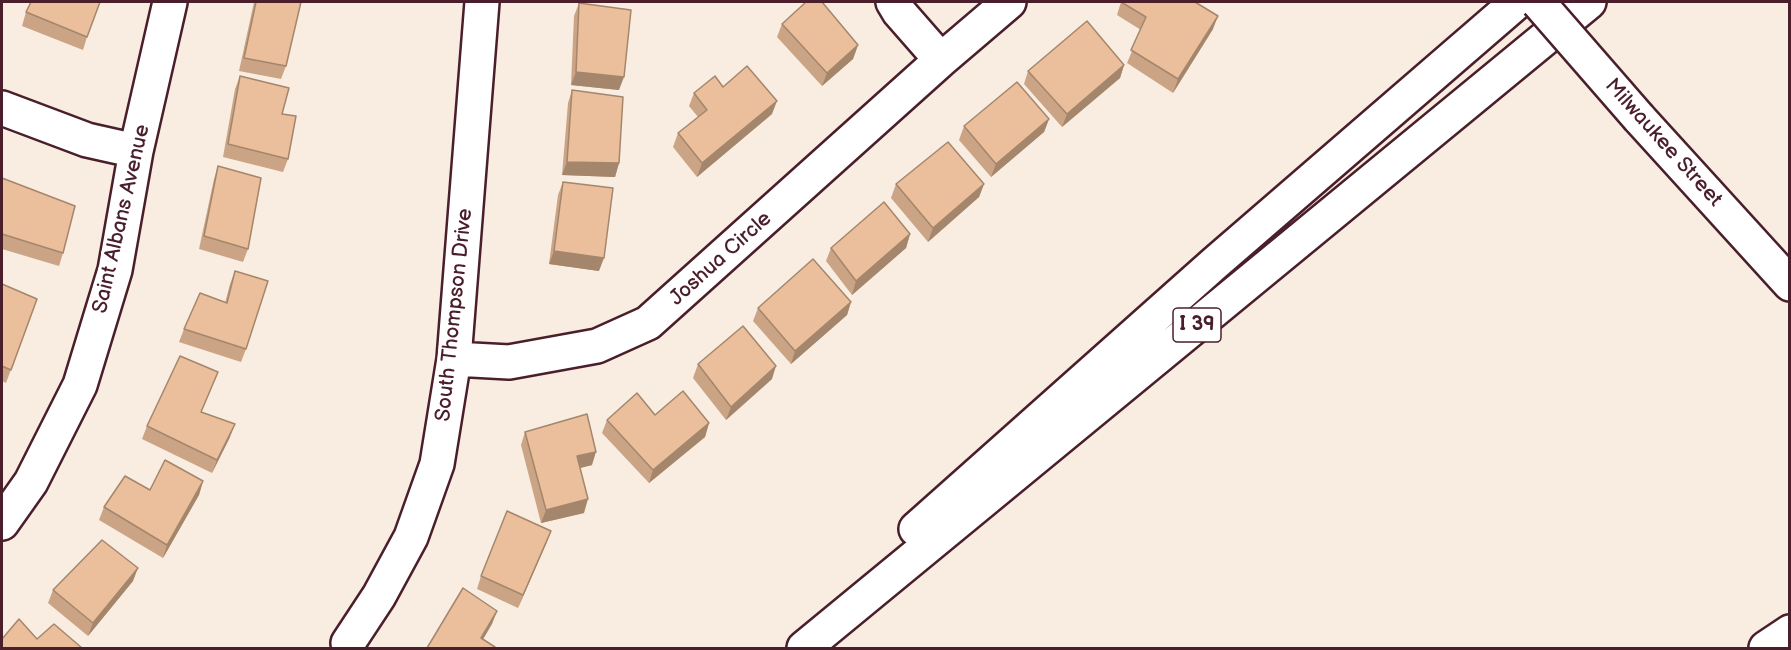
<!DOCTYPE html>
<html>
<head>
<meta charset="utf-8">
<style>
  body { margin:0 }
  #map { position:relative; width:1791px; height:650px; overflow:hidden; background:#f9ece1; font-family:"Balsamiq Sans",sans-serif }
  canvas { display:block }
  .frame { position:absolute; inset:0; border:3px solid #4a1f2b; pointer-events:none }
</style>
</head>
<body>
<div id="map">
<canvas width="1791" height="650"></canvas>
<div class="frame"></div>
</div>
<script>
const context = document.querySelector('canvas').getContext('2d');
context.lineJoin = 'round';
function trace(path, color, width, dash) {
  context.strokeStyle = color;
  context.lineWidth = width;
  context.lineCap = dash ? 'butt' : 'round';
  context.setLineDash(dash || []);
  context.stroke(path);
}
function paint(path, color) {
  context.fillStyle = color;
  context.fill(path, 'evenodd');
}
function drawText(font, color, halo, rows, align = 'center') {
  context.font = font + ' "Balsamiq Sans",sans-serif';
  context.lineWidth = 6;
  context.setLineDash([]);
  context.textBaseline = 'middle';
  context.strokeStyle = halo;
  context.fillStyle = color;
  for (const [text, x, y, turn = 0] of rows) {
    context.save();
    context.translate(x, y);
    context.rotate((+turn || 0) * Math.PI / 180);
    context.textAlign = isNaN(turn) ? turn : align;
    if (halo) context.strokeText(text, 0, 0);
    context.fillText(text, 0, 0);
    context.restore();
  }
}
const minor = new Path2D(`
  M893,2L899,12L941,60L1009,2
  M2,108L87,140L136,151
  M1639,118L1790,284
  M454,359L509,362L597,346L648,323L941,60
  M2,523L31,482L80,385L115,270L136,151L170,2
  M348,643L379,596L411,537L437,464L454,359L482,2`);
const highway = new Path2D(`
  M916,529L1215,263L1517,2
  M804,648L1589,2
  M1766,648L1790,632`);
trace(minor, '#4a1f2b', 38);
trace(highway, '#4a1f2b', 38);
trace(minor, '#fff', 33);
trace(highway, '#fff', 33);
const minorBridge = new Path2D(`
  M1538,2L1639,118`);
trace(minorBridge, '#4a1f2b', 38, []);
trace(minorBridge, '#fff', 33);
paint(new Path2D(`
  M254,2H301L286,66L281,79L239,71Z
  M1121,2L1213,29L1173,93L1127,63L1141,30L1117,15Z
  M579,3L619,90L571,85L574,16Z
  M26,12L87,37L83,50L22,26Z
  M782,24L858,45L853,59L822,86L777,37Z
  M1124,65L1120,78L1062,127L1024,84L1028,71Z
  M240,76L282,114L288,159L283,172L223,157L235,89Z
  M723,87L772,114L697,177L673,147L678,133L698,117L689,106L694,93Z
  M572,90L619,163L615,177L562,175L568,103Z
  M1049,119L1044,132L991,177L959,140L964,126Z
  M218,166L248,249L243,262L199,249L214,179Z
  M2,178L63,253L59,266L2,249Z
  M563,182L599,271L549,264L558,195Z
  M896,184H984L979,197L928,242L891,198Z
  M910,234L906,248L852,295L826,261L831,248Z
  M235,271L246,349L241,362L179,342L184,329L225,303L230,284Z
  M2,284L37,299L6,383L2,381Z
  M851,302L847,315L791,364L753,321L758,308Z
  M698,364L772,379L726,420L693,378Z
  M218,372L201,412L230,437L212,473L142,439L147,426Z
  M655,415L709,423L705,437L649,483L602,433L607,420Z
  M525,432L592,465L580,468L584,513L541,523L521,445Z
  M203,481L199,495L163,558L99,520L104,507L150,490Z
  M551,531L546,544L518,608L477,589L481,576Z
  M133,581L88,636L48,603L53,590Z`), '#caa485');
paint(new Path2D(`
  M1218,16L1213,29L1173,93L1178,79Z
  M858,45L853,59L822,86L827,73Z
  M1124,65L1120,78L1062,127L1067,114Z
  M576,72L624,77L619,90L571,85Z
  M777,101L772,114L697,177L702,163Z
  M1049,119L1044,132L991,177L996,164Z
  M567,162L619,163L615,177L562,175Z
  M984,184L979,197L928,242L933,228Z
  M910,234L906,248L852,295L856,281Z
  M554,251L604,258L599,271L549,264Z
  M851,302L847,315L791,364L795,351Z
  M776,366L772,379L726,420L731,407Z
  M709,423L705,437L649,483L653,470Z
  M235,424L230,437L212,473L217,460Z
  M596,452L592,465L572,470L577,456Z
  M203,481L199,495L163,558L167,545Z
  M588,499L584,513L541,523L546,510Z
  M551,531L546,544L518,608L523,595Z
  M138,568L133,581L88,636L93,623Z
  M497,611L492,624L478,648L481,638Z`), '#a4866c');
const building = new Path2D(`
  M31,2H100L87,37L26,12Z
  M256,2H301L286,66L244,58Z
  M806,2H822L858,45L827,73L782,24Z
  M1121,2H1195L1218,16L1178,79L1131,50L1146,17Z
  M579,3L631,10L624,77L576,72Z
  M1087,21L1124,65L1067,114L1028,71Z
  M747,66L777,101L702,163L678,133L707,110L694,93L715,76L723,87Z
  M240,76L289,88L282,114L296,116L288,159L228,144Z
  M1017,82L1049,119L996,164L964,126Z
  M572,90L623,97L619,163L567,162Z
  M948,142L984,184L933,228L896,184Z
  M218,166L261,178L248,249L204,236Z
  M2,178L75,206L63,253L2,234Z
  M563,182L613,188L604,258L554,251Z
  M884,202L910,234L856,281L831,248Z
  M813,259L851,302L795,351L758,308Z
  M235,271L268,281L246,349L184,329L200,293L227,303Z
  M2,284L37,299L11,370L2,366Z
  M743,326L776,366L731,407L698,364Z
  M180,356L218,372L201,412L235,424L217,460L147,426Z
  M683,391L709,423L653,470L607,420L637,393L655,415Z
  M587,414L596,452L577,456L588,499L546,510L525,432Z
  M165,460L203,481L167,545L104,507L125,476L150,490Z
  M507,511L551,531L523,595L481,576Z
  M102,540L138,568L93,623L53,590Z
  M463,588L497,611L481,638L495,647L494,648H427Z
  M19,619L37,639L54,624L82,648H2V639Z`);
paint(building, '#ebbf9b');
trace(building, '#a4866c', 1.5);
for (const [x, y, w] of [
  [1197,325,48]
]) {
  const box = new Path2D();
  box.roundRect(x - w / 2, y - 17, w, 34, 4.5);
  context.fillStyle = '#fff';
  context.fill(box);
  trace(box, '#4a1f2b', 1.5);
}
drawText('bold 20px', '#4a1f2b', null, [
  ["I 39",1197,325]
]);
drawText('21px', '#4a1f2b', '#fff', [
  ["Milwaukee Street",1663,143,48],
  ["Saint Albans Avenue",122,219,-77],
  ["Joshua Circle",721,259,-42],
  ["South Thompson Drive",455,315,-84]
]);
</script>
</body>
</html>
